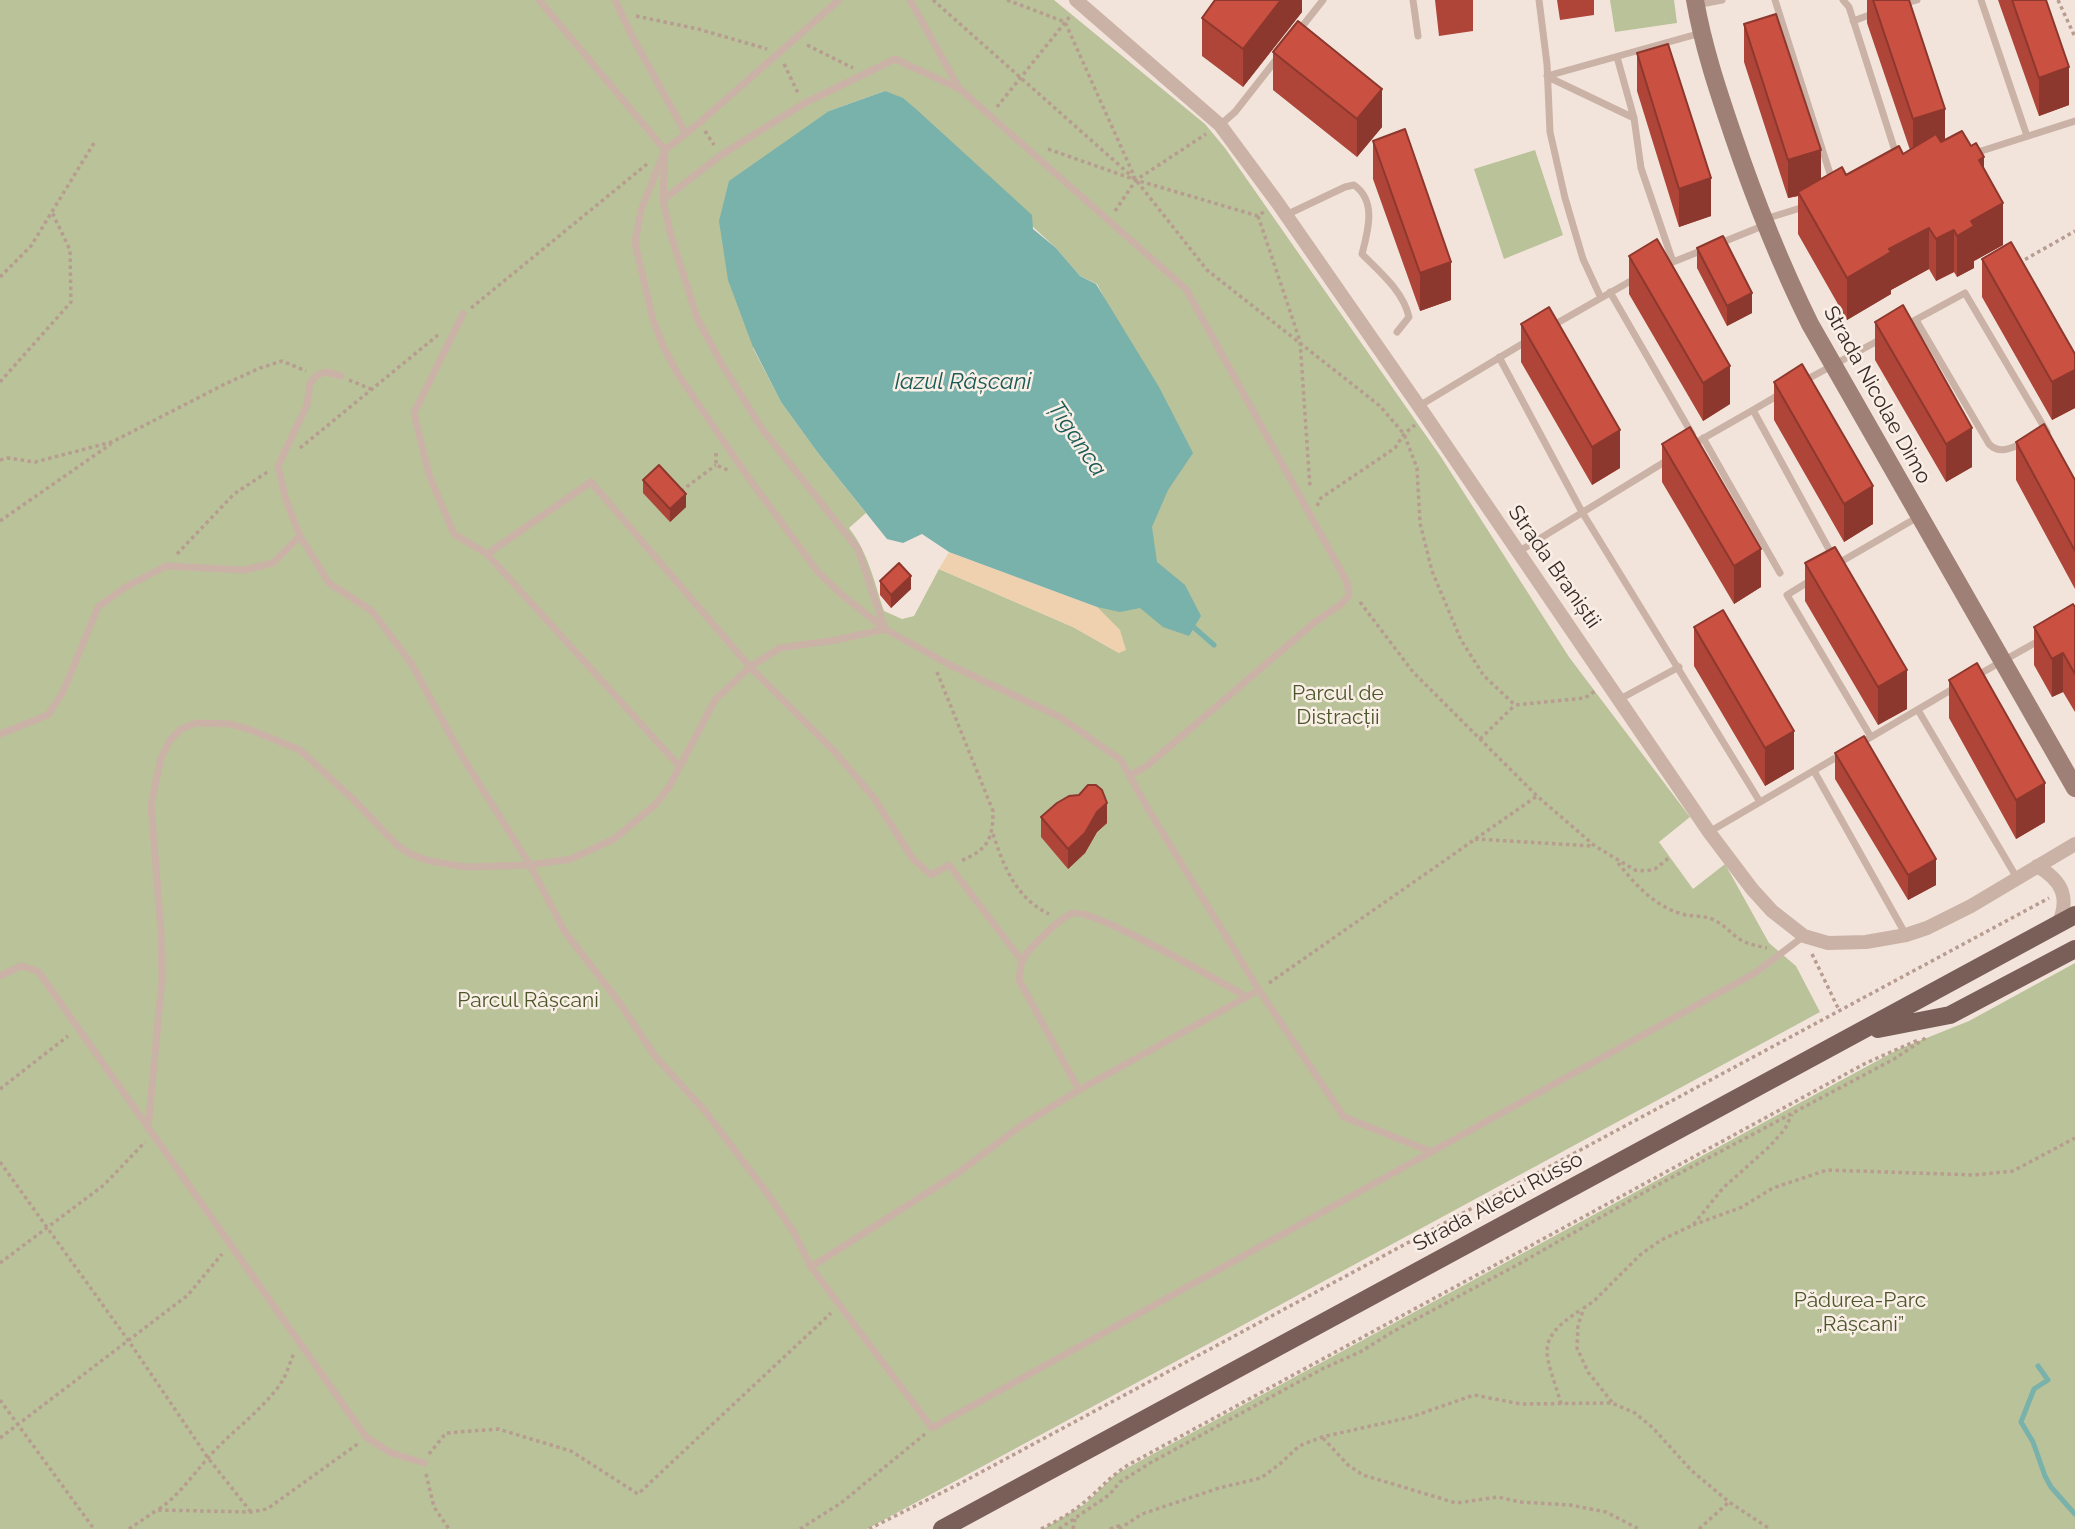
<!DOCTYPE html>
<html>
<head>
<meta charset="utf-8">
<style>
  body { margin:0 }
  canvas { display:block; background:#f3e4db }
</style>
</head>
<body>
<canvas width="2075" height="1529"></canvas>
<script>
const context = document.querySelector('canvas').getContext('2d');
context.lineJoin = 'round';
function paint(path, color) {
  context.fillStyle = color;
  context.fill(path, 'evenodd');
}
function trace(path, color, width, dash) {
  context.strokeStyle = color;
  context.lineWidth = width;
  context.lineCap = dash ? 'butt' : 'round';
  context.setLineDash(dash || []);
  context.stroke(path);
}
function drawText(font, color, halo, rows, align = 'center') {
  context.font = font + ' Raleway,sans-serif';
  context.lineWidth = 5;
  context.setLineDash([]);
  context.textBaseline = 'middle';
  context.strokeStyle = halo;
  context.fillStyle = color;
  for (const [text, x, y, turn = 0] of rows) {
    context.save();
    context.translate(x, y);
    context.rotate((+turn || 0) * Math.PI / 180);
    context.textAlign = isNaN(turn) ? turn : align;
    if (halo) context.strokeText(text, 0, 0);
    context.fillText(text, 0, 0);
    context.restore();
  }
}
paint(new Path2D(`
  M0,0H1054L1205,124L1225,148L1441,457L1569,657L1690,817L1659,842L1693,889L1725,864L1769,943L1796,966L1820,1012L867,1529H0ZM885,91L1056,248L1080,276L1097,284L1112,313L1097,607L1107,618L1119,653L1073,627L939,569L914,616L902,619L884,611C874,582 869,554 849,528L866,513L818,453L781,402L753,348L829,111Z
  M1610,0H1674L1677,23L1615,32Z
  M1535,150L1563,235L1504,259L1474,169Z
  M2075,963V1529H1043L1085,1504L1116,1474L1899,1049L1969,1021Z`), '#bac29a');
paint(new Path2D(`
  M949,552L1097,607L1120,630L1126,650L1119,653L1073,627L939,569Z`), '#efd1b0');
paint(new Path2D(`
  M885,91L903,98L917,110L1032,215L1033,229L1056,248L1080,276L1096,284L1159,387L1193,453L1168,490L1152,527L1157,562L1185,585L1201,616L1189,636L1163,627L1140,608L1120,612L1097,607L949,552L922,534L903,543L887,539L818,453L781,402L753,347L728,280L719,221L729,181L829,111Z`), '#79b1ab');
trace(new Path2D(`
  M1190,624L1214,645
  M2038,1366L2048,1380L2034,1389L2021,1422L2033,1442L2045,1476L2051,1487L2075,1514`), '#79b1ab', 5);
trace(new Path2D(`
  M933,0L1136,180L1207,270L1380,406L1404,434L1417,468L1420,523L1432,571L1461,640L1484,676L1515,705L1585,698L1595,691
  M1007,0L1065,22L1135,178
  M2058,0L2075,37
  M636,16L698,29L767,49
  M807,45L853,68
  M784,64L799,95
  M997,107L1071,15
  M705,131L714,145
  M1048,149L1136,180L1258,216L1266,210
  M1115,211L1136,180L1206,134
  M1258,216L1300,341L1310,487
  M2019,263L2075,231
  M0,277L31,246L94,143
  M471,308L647,164
  M349,380L371,389
  M0,382L71,302L70,250L51,210
  M300,448L438,335
  M716,453V465L730,471
  M0,460L8,458L35,462L112,442L225,384L260,368L282,361L306,371
  M681,491L716,465
  M1317,506L1321,498L1395,448L1404,434L1415,425
  M0,521L111,444
  M177,554L234,494L269,471
  M1360,602L1413,672L1537,796L1595,846L1635,870L1646,871L1655,869L1670,857
  M937,672L993,811C993,839 988,850 960,861
  M1480,739L1515,705
  M993,834C1004,867 1016,898 1049,914
  M1475,839L1593,846
  M1618,863C1635,884 1654,906 1682,914C1693,917 1704,915 1714,920C1725,925 1731,934 1741,940C1750,945 1758,946 1767,948
  M1812,954L1839,1010
  M1269,983L1537,796
  M0,1089L68,1036
  M0,1162L128,1340L208,1458L251,1512
  M1693,1225L1742,1207L1773,1188L1827,1170L1974,1175L2013,1171L2075,1138
  M0,1263L104,1185L145,1142
  M0,1400L94,1529
  M1612,1402L1588,1372L1577,1348L1578,1325L1584,1308L1595,1300L1640,1255L1661,1240L1693,1225L1723,1188L1770,1146L1785,1129L1792,1114
  M1561,1404C1547,1353 1531,1342 1582,1309
  M0,1438L188,1295L222,1254
  M1323,1438L1348,1465L1363,1475L1456,1503L1498,1497L1520,1502L1570,1505L1606,1512L1639,1529
  M429,1454L446,1433L498,1429L571,1451L638,1494L831,1313
  M426,1474L434,1507L449,1529
  M159,1509C180,1494 191,1477 208,1458C230,1432 261,1412 281,1383C287,1374 290,1362 294,1353
  M129,1529L157,1510L251,1512L267,1509L359,1443
  M800,1529L841,1503L925,1434
  M869,1529L959,1484L2049,898
  M1041,1529C1059,1520 1075,1511 1089,1498C1104,1485 1111,1476 1128,1465L1866,1063L1918,1040
  M1059,1529L1109,1495L1120,1482L1150,1463L1324,1368L1360,1352L1394,1331L1517,1265L1652,1188L1894,1059L1927,1037
  M1073,1529L1075,1519
  M1110,1529L1121,1525
  M1119,1529L1142,1514L1219,1488L1261,1478L1281,1463L1299,1446L1322,1437L1411,1417L1474,1395L1521,1404L1612,1403L1635,1413L1653,1428L1692,1471L1729,1502L1770,1529
  M1699,1529L1729,1502`), '#b79c90', 3.5, [3.5, 3.5]);
trace(new Path2D(`
  M615,0L632,36L686,134
  M839,0L699,123L665,150L641,210L635,243L653,320L664,348L679,376L748,477L818,572L842,595L885,629L948,664L1060,717L1121,760L1148,809L1259,990L1344,1117L1432,1152
  M910,0L959,88
  M1413,0L1418,36
  M1539,0L1547,64L1550,132L1565,198L1583,259L1601,298
  M1775,0L1832,180
  M1843,0L1849,7L1896,154
  M1981,0L2027,136
  M1903,4L1917,0
  M1696,5L1722,0
  M1853,21L1875,13
  M1297,33L1323,0
  M1617,57L1634,118L1641,168L1673,262
  M1547,76L1701,33
  M1548,77L1634,118
  M1220,125L1235,112L1279,56
  M1975,153L2075,121
  M663,200L721,155L803,104L895,59L960,89L1186,289L1347,582L1349,596L1340,605L1315,622L1148,765L1130,776
  M1286,215L1345,187L1354,185C1377,201 1368,231 1362,254C1380,272 1403,291 1409,317L1397,332
  M1765,219L1807,206
  M1718,244L1765,225
  M1663,266L1703,250
  M1610,292L1692,434
  M463,314L414,413L429,475L454,534L487,554L680,767
  M1916,320L1989,444C2000,455 2011,448 2024,443
  M1906,325L1965,293L2047,432
  M1552,326L1636,278
  M1499,357L1582,512L1760,802
  M341,376L326,372L317,375L310,383L307,405L278,466L286,500L300,536L329,583L372,611L411,663L463,758L530,865L565,932L619,1002L655,1056L705,1111L767,1193L793,1231L811,1267L932,1428L1755,973L1804,936
  M1804,381L1883,338
  M1782,393L1753,410L1837,564L1918,517
  M1419,406L1527,341
  M1703,438L1780,573
  M1690,446L1753,410
  M1518,552L1671,458
  M487,554L591,482L750,667L835,752L874,798L913,859L931,875L949,865L1022,961
  M1813,579L1787,595L1871,737
  M1976,676L2042,639
  M1620,699L1679,667
  M1918,710L2017,878
  M0,734L48,715L63,692L98,607L124,588L166,566L245,570L273,563L300,536
  M1861,743L1956,687
  M1814,771L1906,935
  M1709,832L1842,754
  M0,976L21,966L38,971L366,1437L391,1453L424,1463
  M1079,1090L1019,980C1020,974 1020,965 1023,959C1030,948 1062,915 1074,913C1097,910 1220,982 1247,997
  M148,1129L162,979L161,931L151,805L161,758L170,740L181,729L196,723L230,724L251,730L300,750L354,800L397,845L410,854L430,861L466,867L530,865L571,859L614,839L655,805L669,787L715,700L750,667L780,648L836,640L885,629L858,549L762,429L720,361L697,318L670,232L663,200L665,150L539,0
  M811,1267L958,1173L1022,1125L1079,1090L1259,990`), '#cbb2a6', 7);
trace(new Path2D(`
  M1076,0L1220,125L1277,202L1425,415L1709,832L1752,889L1772,911L1804,936L1828,943L1866,942L1906,935L1927,928L1971,906L2075,844
  M2037,866C2063,881 2070,898 2058,925`), '#cbb2a6', 14);
trace(new Path2D(`
  M1695,0C1703,46 1718,91 1733,135C1755,200 1780,263 1810,324L2075,788`), '#9f8077', 18);
trace(new Path2D(`
  M1878,1029L1950,1015L2075,949
  M942,1529L2075,915`), '#795f58', 18);
paint(new Path2D(`
  M1302,0V12L1243,87L1202,56V18Z
  M1435,0H1473V31L1439,36Z
  M1557,0H1594V15L1560,20Z
  M1867,0H1909L1945,140L1984,170L2003,245L1974,261V268L1957,277L1954,272L1936,281L1929,269L1891,290V294L1847,320L1798,234V196L1788,198L1744,62V24L1821,179L1846,175L1903,154L1910,150L1867,23Z
  M1998,0H2046L2069,105L2039,116Z
  M1273,52L1382,127L1357,157L1273,90Z
  M1637,53L1711,216L1679,227L1637,91Z
  M1373,141L1451,300L1420,311L1373,179Z
  M1697,248L1752,313L1727,326L1697,268Z
  M1629,256L1730,404L1703,421L1629,294Z
  M1982,259L2075,354V408L2052,420L1982,297Z
  M1875,322L1972,467L1946,482L1875,360Z
  M1521,324L1620,468L1592,485L1521,362Z
  M1774,382L1873,524L1844,542L1774,420Z
  M2016,442L2075,480V589L2016,480Z
  M1662,444L1761,587L1734,604L1662,482Z
  M643,480L686,507L670,522L643,493Z
  M1805,563L1907,709L1878,725L1805,601Z
  M880,581L911,589L891,608L880,595Z
  M2075,607V712L2063,692L2052,697L2034,665V627Z
  M1694,627L1794,769L1765,786L1694,666Z
  M1949,680L2045,822L2016,839L1949,718Z
  M1835,753L1936,885L1908,900L1835,779Z
  M1041,817L1107,823L1097,832L1085,853L1068,869L1041,837Z`), '#ae4538');
paint(new Path2D(`
  M1281,0H1302V12L1243,87V49Z
  M2069,67V105L2039,116V78Z
  M1382,89V127L1357,157V119Z
  M1945,109V148L1913,157V119Z
  M1821,150V188L1798,192V196L1788,198V160Z
  M1984,157V199L1979,160Z
  M1711,178V216L1679,227V189Z
  M2003,203V245L1974,261V268L1957,277V236L1971,221Z
  M1929,228V269L1891,290V294L1847,320V278L1889,249Z
  M1954,230V272L1936,281V239Z
  M1451,262V300L1420,311V273Z
  M1752,293V313L1727,326V306Z
  M1730,366V404L1703,421V383Z
  M2075,370V408L2052,420V382Z
  M1972,428V467L1946,482V444Z
  M1620,430V468L1592,485V447Z
  M1873,486V524L1844,542V504Z
  M686,494V507L670,522V509Z
  M1761,549V587L1734,604V566Z
  M911,576V589L891,608V595Z
  M2063,653V692L2052,697V659Z
  M1907,670V709L1878,725V687Z
  M1794,731V769L1765,786V748Z
  M2045,783V822L2016,839V800Z
  M1107,803V823L1097,832L1085,853L1068,869V849L1097,812Z
  M1936,859V885L1908,900V875Z`), '#8d382e');
const building = new Path2D(`
  M1215,0H1281L1243,49L1202,18Z
  M1873,0H1909L1945,109L1913,119Z
  M2012,0H2046L2069,67L2039,78Z
  M1776,14L1821,150L1788,160L1744,24Z
  M1298,21L1382,89L1357,119L1273,52Z
  M1668,44L1711,178L1679,189L1637,53Z
  M1405,129L1451,262L1420,273L1373,141Z
  M1962,131L1971,146L1976,143L1984,157L1979,160L2003,203L1971,221L1974,226L1957,236L1954,230L1936,239L1929,228L1889,249L1891,252L1847,278L1798,192L1842,167L1846,175L1899,146L1903,154L1936,134L1941,142Z
  M1723,236L1752,293L1727,306L1697,248Z
  M1657,239L1730,366L1703,383L1629,256Z
  M2011,242L2075,354V370L2052,382L1982,259Z
  M1903,305L1972,428L1946,444L1875,322Z
  M1549,307L1620,430L1592,447L1521,324Z
  M1802,364L1873,486L1844,504L1774,382Z
  M2044,424L2075,480V551L2016,442Z
  M1690,427L1761,549L1734,566L1662,444Z
  M659,465L686,494L670,509L643,480Z
  M1835,547L1907,670L1878,687L1805,563Z
  M899,563L911,576L891,595L880,581Z
  M2073,604L2075,607V674L2063,653L2052,659L2034,627Z
  M1723,610L1794,731L1765,748L1694,627Z
  M1977,663L2045,783L2016,800L1949,680Z
  M1864,736L1936,859L1908,875L1835,753Z
  M1088,785H1096L1102,790L1107,803L1097,812L1085,833L1068,849L1041,817L1057,803L1069,796L1079,795Z`);
paint(building, '#ca5041');
trace(building, '#8d382e', 2);
drawText('21px', '#372a27', '#faefe7', [
  ["Strada Nicolae Dimo",1877,395,61],
  ["Strada Braniștii",1554,567,55],
  ["Strada Alecu Russo",1498,1202,-28]
]);
drawText('21px', '#4c562a', '#faefe7', [
  ["Parcul de",1338,694],
  ["Distracții",1338,718],
  ["Parcul Râșcani",528,1001],
  ["Pădurea-Parc",1860,1301],
  ["„Râșcani”",1860,1325]
]);
drawText('italic 23px', '#1b5a55', '#faefe7', [
  ["Iazul Râșcani",963,382],
  ["Țîganca",1077,439,56]
]);
</script>
</body>
</html>
